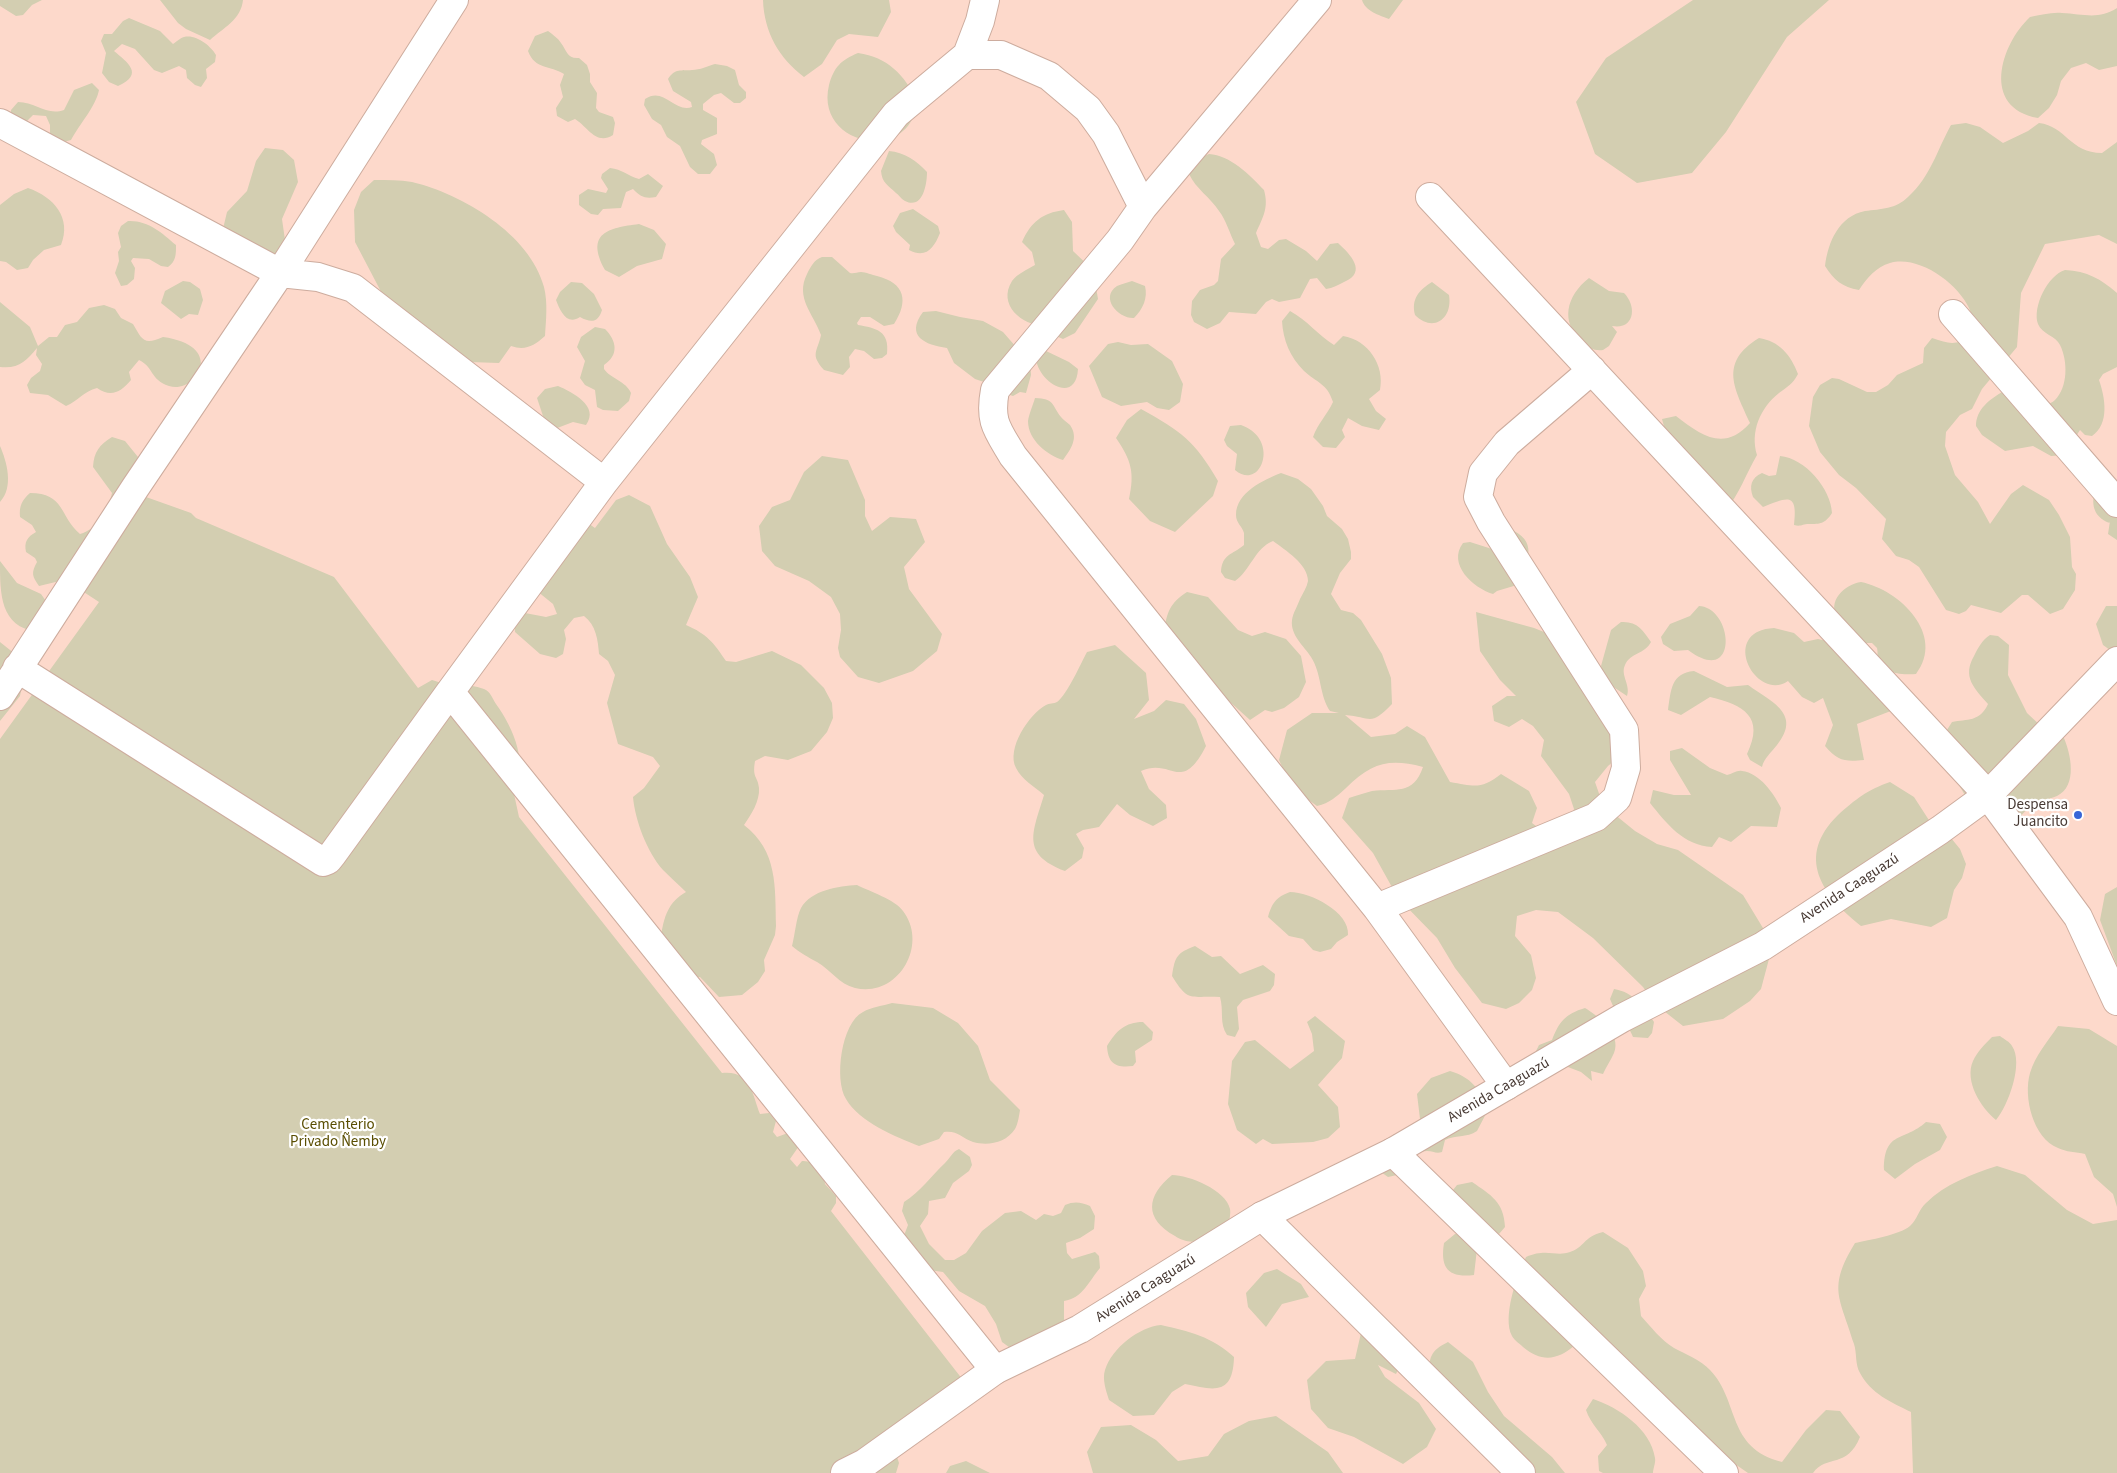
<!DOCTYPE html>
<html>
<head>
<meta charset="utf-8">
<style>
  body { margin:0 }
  canvas { display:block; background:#fdd9cb }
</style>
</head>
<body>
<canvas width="2117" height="1473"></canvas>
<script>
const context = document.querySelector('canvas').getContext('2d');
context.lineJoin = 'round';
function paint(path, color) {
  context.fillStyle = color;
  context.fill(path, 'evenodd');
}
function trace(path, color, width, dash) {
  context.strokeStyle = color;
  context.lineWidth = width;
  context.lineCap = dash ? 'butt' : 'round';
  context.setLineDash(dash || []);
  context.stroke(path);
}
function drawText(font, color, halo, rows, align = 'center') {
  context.font = font + ' "Source Sans 3",sans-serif';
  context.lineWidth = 4.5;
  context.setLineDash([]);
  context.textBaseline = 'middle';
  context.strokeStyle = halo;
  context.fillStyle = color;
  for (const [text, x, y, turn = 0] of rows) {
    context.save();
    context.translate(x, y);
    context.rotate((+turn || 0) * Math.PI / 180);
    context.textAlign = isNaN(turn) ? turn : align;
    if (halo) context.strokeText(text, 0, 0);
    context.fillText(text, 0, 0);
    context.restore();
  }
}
paint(new Path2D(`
  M0,0H42L32,5L23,15L16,16L0,6Z
  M160,0H243C241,20 223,28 210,40L186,29L178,23Z
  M763,0H889L891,12L878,37L849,34L837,40L822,64L804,77C779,58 764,32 763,0Z
  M1362,0H1403L1389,19C1379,15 1365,11 1362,0Z
  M1693,0H1829L1787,37L1726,132L1692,173L1637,183L1595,154L1576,102L1606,58Z
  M2117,8V66L2099,70L2086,63L2071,68L2061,81L2057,95L2049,108L2038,118C1981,108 2000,45 2030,17C2041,15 2052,12 2062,13C2083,14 2099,20 2117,8Z
  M129,18L160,31L173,44C176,42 180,38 184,37C196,34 211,46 216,55L215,62L206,69L207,78L201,87L195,85L187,78L186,70L179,66L162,73L154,70L135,49L122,44L114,51C127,62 145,74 118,86L109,82L102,73L106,53L101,41L104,34H112L123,21Z
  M548,31C553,35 558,38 561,43C567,51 567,59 579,58L587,65L590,74V82L597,93L596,108L599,112L613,117L615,123L613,135C596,146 587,126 575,119L568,122L557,116L556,108L563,97L560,85L564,74C550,65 535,70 528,51L535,36Z
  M858,53C888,57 904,75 917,100C913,165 814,147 829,85C834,67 841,60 858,53Z
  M715,64L727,66L735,70L739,85L746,92V98L740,103H734L721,93L714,95L703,104V110L717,118V134L702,140L701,144L714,154L717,165L710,174H698L690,167L680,146L667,137L661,125L652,119L644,105L645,99C664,86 674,113 692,107L691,102L673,91L668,79C675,68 681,71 692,70C700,70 708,66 715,64Z
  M92,83L99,90C96,106 79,125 71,140L60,143L50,136V125L46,116L33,115L27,121L20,122L11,115V110L18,102C36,102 46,116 64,110L74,90Z
  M1966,123L1980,127L2003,143L2028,131L2039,123C2066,126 2070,153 2102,153L2117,142V244L2099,235L2045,244L2021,293L2017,347L1982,389L1972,409L1960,415L1946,432L1945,446L1955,475L1978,502L1990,524L2011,494L2023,485L2049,500L2059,515L2070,537L2072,567L2076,574L2075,590L2063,609L2050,614L2028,595H2022L2001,613L1971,605L1966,611L1959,614L1946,610L1919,567L1909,560L1896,556L1882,539L1886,519L1856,488L1839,475L1820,452L1809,426L1813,397L1820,385L1832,378L1839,379L1867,392H1876L1888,385L1897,375L1923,363L1924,348L1932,338C1950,344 1956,346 1971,335C1972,326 1973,316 1969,308C1957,283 1919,255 1890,263C1876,267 1867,278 1859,290C1842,287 1834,280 1825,266C1828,242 1839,216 1865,211C1881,209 1896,209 1908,197C1931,176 1937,150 1951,125Z
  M265,148L283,150L294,160L298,182L282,219L287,254C262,261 236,276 218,250L227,212L247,191L256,161Z
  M889,151C904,152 917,161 927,172C927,184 923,210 905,201C901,199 899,195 896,193C888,185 882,183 881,171Z
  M1209,154C1230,155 1250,175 1264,190C1269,208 1263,217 1256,233L1261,247L1268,249L1279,240L1286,239L1306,251L1317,261L1330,244L1338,243C1350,254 1368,272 1344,282C1338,285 1333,288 1326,289L1317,278L1310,279L1300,298L1279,302L1272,299L1266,302L1256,314L1229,312L1220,323L1207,329L1194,322L1191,315L1192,301L1200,290L1214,285L1218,281L1221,259L1235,244C1230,234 1226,220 1219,211C1210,197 1196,189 1189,174L1195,160Z
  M610,168C622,169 628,176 639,179L648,174L663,186L656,197C645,199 641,197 633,189L626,192L621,208L603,209L598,215L591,214L579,205V195L588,189L606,193L608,189L601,178L602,174Z
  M374,180C387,180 400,180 412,182C462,194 530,234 544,287C548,303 546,320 545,336C534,346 525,351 511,346L499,363L469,362L388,305L355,242L354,210L361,192Z
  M28,188C54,197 72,218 61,245L44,250L33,260L28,268L17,270L6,262L0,261V205L14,194Z
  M913,209L938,226L940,233C934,248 926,259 909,250L910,245L896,232L893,226L900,213Z
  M1064,210L1072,222L1073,251L1093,270L1098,299L1075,333L1063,339L1049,333L1044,326C1022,325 997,305 1012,281C1017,274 1028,269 1035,265L1032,252L1022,242C1031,222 1042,213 1064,210Z
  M128,221C148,220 162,233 176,245C176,255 176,261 168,267L161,266L149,259L133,258L131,261L135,268L134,279L127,285L121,286L115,273L119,261L118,252L121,247L118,233L121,226Z
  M639,224L654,230L666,244L662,259L637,266L619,277L605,270C585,233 608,228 639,224Z
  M822,257H832L850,273C854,274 857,272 861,272C866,272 872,275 877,276C905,283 909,301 894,324L884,326L870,317H861L857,323L858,325C876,328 890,331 887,354L882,358L874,359L864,351L855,349L849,357L850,367L843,375L824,370C810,354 817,353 821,335C813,313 795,298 807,274C811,266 814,260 822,257Z
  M2065,270C2087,271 2101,279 2117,293V367L2103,374L2099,380C2105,397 2110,424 2092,436L2085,435L2080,430L2064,455L2051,456L2033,446L2005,451L1982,435L1976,426C1976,409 1990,399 2004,391L2034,408C2041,406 2050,405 2055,400C2068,387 2068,361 2060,345C2056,336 2042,334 2038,324C2032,307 2048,275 2065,270Z
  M1589,278L1609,291L1624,293C1637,306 1635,330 1612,326L1617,332L1609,346L1603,350C1594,351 1589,348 1582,342C1560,322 1566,296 1589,278Z
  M183,281L190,282L200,289L203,300L198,315L189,314L181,319L161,303L165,291Z
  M1132,281L1145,286C1148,298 1143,309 1134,318C1119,319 1099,298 1117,286C1121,284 1127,283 1132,281Z
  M571,282L582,283L594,294L602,310C598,323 591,323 580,317C567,326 560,311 556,300L560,292Z
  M1432,282L1449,295C1453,319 1433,333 1415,315C1411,299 1419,290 1432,282Z
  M0,302L30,327L38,346L49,337H57L65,325L77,322L89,308L104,305L115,309L121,318L133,324C142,339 143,346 163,337C228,346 195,395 169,386C149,379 155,368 139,360L129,372L131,380C121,392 111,398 97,388C84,391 78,401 66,406L48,395L30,393L27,385L31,378L40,371L42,364L36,355L37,348C26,361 19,369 0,367Z
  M936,311L960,317L983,321L1003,332L1030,363L1031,375L1026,393L1020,392L1013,396L1004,393L996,386L975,379L954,363L947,348C925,345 905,336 923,312Z
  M1290,311C1307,320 1318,335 1334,345L1343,336C1368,340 1385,365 1380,390L1369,399L1376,411L1386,419L1379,430L1362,426L1348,418L1342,430L1345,437L1336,448L1323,447L1313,437C1318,423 1327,415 1333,402C1327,383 1317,383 1304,371C1290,357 1283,340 1282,321Z
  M595,327L605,329C617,341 619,355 604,365V369C611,379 626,381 631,393L629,401L618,411L603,410L597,407L595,390L585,385L580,378L585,361L577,347L581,337Z
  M1759,338C1779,341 1791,355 1798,374C1792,385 1788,386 1779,393C1760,408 1750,432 1757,455C1746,474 1739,495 1725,511L1666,434L1662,419L1676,416C1702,436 1724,452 1750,423C1735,389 1718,363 1759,338Z
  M1118,342L1131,345L1148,344L1172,361L1183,384L1180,402L1169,410L1157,408L1147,402L1121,406L1102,397L1089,366L1108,344Z
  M1044,350L1069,362L1078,369C1076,405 1039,383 1036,359Z
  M558,386C572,392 600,406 586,425L573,422L552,430L543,416L537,398L545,389Z
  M1035,398C1055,399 1051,404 1061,417C1063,420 1067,422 1070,425C1079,438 1071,449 1063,460C1047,455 1028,440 1028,421C1029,414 1033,405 1035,398Z
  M1141,409C1181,431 1195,441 1218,481L1213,496L1175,532L1150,521L1129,499C1135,472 1131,460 1116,438L1127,420Z
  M1241,425C1281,439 1261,492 1235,470L1237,454L1227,446L1224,440L1230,426Z
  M112,437L125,441L138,457L134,468L146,497L191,513L196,518L334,577L418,688L432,680C449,687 467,682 484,689C491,692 492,698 496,704C514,729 529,765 514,794L519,817L722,1073C751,1070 752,1094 760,1114L769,1113L776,1121L773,1132L777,1137L788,1133L799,1146L790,1159L797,1167L802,1161C814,1160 825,1172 825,1184L836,1196V1203L831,1211L970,1389L896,1454L899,1463L896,1473H0V739L99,602L70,583L68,579L39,586C32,576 31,573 37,562L35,558L26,552C24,542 27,537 36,532L32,525L20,517C19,506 22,500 30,493C65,493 59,516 80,534C98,529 108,510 112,493L93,467C94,452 99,445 112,437Z
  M0,446C7,462 14,487 0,502Z
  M822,456L848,460L865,500V516L872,531L890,517L916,519L925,542L904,567L909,589L942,634L937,651L913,671L879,683L858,677L840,657L838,648L841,630L840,614L831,597L809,581L775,566L762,551L759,526L772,507L790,500L804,472Z
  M1780,456C1805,458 1831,489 1832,513C1825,524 1820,524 1809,524C1802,524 1801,527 1794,525C1798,491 1787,498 1763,507L1753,497C1749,486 1751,478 1762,473L1769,476L1776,475Z
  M1281,473L1298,479L1311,489L1323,506L1327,516L1342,529L1348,539L1351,552V559L1340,573L1331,594L1341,610L1353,613L1361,620L1382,654L1391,678L1392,704C1370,727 1372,717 1345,715L1371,737L1395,734L1407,726L1425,737L1450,782C1474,786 1481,790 1501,774L1529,791L1537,808L1532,823L1551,837L1569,822L1574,809L1569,794L1541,756L1544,740L1533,726L1522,719L1509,727L1494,721L1492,706L1507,696H1516L1500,680L1480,651L1476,612L1534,628L1554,636L1628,749L1608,766L1595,782L1603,805L1635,831L1657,844L1678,850L1743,895L1769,938V959L1761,989L1750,1001L1723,1019L1683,1026L1655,1004L1643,987L1593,938L1558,912L1536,910L1517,916L1515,936L1531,955L1536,978L1532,990L1519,1003L1506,1009L1482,1003L1455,968L1437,938L1398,898L1373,853L1342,818L1349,798C1356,796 1364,793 1372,791C1396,788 1413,796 1423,767C1388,758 1372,763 1346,788C1336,797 1330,803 1317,806L1292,788L1279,760L1287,730L1312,713H1339L1330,711C1319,695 1322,674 1311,657C1304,646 1290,635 1292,620C1293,613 1298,605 1300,599C1303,593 1307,587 1308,581C1308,564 1285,550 1273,541C1255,548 1250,571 1235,581L1225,578L1221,572C1222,554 1232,555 1244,545C1244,542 1244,536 1244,533C1242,526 1236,523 1236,515C1236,492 1264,480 1281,473Z
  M629,495L650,506L667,544L690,577L698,597L686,625C707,634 714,643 726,661L736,662L772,651L801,665L824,688L832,703L833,718L827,732L811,751L788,760L765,756L755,761C752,779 758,776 759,788C760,801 751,815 744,825C778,851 775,887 776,926L775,935L764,960L765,971L758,982L742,995L719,997L700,977L691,978L661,936C664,917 668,902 686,892C678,884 670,877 663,870C647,852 635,820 633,797L644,788L660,766L653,757L618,744L607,703L615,675L608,661L599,654C598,640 596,625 584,616L574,618L564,630L566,639L563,654L556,658L540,654L515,632L514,619L525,613L546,617L557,614L553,604L537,591L582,519L595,528L616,500Z
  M2094,495L2117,497V540L2108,534L2110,521V523C2097,519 2091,508 2094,495Z
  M1514,531C1539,544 1526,565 1517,585L1497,591L1493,594C1473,588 1447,564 1463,543L1470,542L1492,549Z
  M0,561L17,583L41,594L48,604L37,632C0,626 0,595 0,561Z
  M1861,582C1900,590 1946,635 1916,674C1905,675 1880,674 1878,659C1877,655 1878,652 1877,648L1872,643H1865C1856,635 1845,628 1838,618C1826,602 1845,584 1861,582Z
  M1187,592L1208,597L1238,630L1252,636L1265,632L1286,639L1301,656L1306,682L1299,697L1284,708L1272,712L1265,710L1250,720L1219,692L1164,631C1167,612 1170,603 1187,592Z
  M1699,606C1734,608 1739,688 1688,650L1674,651L1663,644L1661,637L1670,624L1690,616Z
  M2106,606H2117V655L2103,645L2096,624Z
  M1621,622C1637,621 1643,630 1651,642C1645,654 1630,653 1625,665C1620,675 1631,685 1627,696L1612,686L1603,673L1601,666L1611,630Z
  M1774,628L1794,633L1804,642L1818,639L1840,644L1896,709L1857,724L1864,760C1845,762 1838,761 1825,746L1833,725L1823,698L1814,703L1802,697L1788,681C1756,703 1718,631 1774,628Z
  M1990,635L1998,636L2009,645L2008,675L2027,713L2043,728L2063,736C2071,753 2078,786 2057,796C2050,799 2041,800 2035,803C2027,808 2021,816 2015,822L1966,797L1959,785L1945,733L1952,722C1967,719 1980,722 1988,704C1974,688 1962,677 1974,656C1978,648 1982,640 1990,635Z
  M0,642L15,654L22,686L20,696L0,721Z
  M1115,645L1146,673L1149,700L1134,719L1154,711L1166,700L1184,704L1196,719L1206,746C1181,795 1172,757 1141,771L1149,789L1166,805L1167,818L1153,826L1130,815L1117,804L1099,827L1083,830L1076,834L1084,848L1082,858L1065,871C1020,854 1033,832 1044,795C1034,786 1022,780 1016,768C1006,749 1029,714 1046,705C1049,703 1054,704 1057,702C1067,695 1081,663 1087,652Z
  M1694,671L1727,687L1748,685C1772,702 1802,714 1777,745C1771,753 1764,758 1762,767L1750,760L1747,754C1765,717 1744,705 1710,697L1681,715L1668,710C1671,690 1671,673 1694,671Z
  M1682,748L1710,768L1727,775C1732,774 1737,770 1742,771C1760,773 1774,794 1781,808L1777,827L1751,826L1731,842L1719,837L1712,847C1683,845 1667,824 1650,803L1653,790L1674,795H1691L1670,760V751Z
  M1890,782L1914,797L1936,831L1951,838L1960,849L1966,864L1962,878L1954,890L1947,918L1931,927L1891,919L1861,926C1822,895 1795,857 1838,815C1856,799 1867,790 1890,782Z
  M857,885C869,891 896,900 903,911C929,945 898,998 855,988C839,984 831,970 817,962C808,957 800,953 792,946C795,935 796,918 801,908C811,890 839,886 857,885Z
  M2117,887V966L2100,920L2105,894Z
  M1290,892C1310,892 1350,912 1348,935L1337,942L1331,949L1320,952L1313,950L1303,939L1289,936L1268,917C1272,903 1276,897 1290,892Z
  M1195,946L1212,957L1221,956L1240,974L1263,965L1275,974L1274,985L1270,991L1243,1000L1237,1007L1239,1029L1235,1037L1227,1035C1219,1023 1224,1011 1220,997C1191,995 1189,1004 1172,976C1175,956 1177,953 1195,946Z
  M1614,989C1633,992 1645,1007 1654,1022L1652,1033L1648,1038L1633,1037C1627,1021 1616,1016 1610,999Z
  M892,1003L933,1008L958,1023L978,1046L990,1080L1020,1110C1019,1116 1018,1124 1015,1129C1006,1143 988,1146 973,1142C962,1138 957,1130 944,1132L939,1139L919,1146C896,1137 859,1122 846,1099C834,1080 841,1023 863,1012C871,1007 883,1006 892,1003Z
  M1585,1008C1598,1016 1622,1034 1614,1053C1611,1060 1606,1067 1603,1074L1591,1071L1592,1081L1581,1072L1539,1056L1536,1051L1539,1045L1552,1040C1559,1022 1565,1014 1585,1008Z
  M1315,1016L1345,1041L1342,1058L1318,1085L1338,1107L1340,1127L1328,1138L1313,1142L1272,1144L1263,1139L1256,1144L1237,1130L1228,1104L1232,1061L1245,1042L1255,1040L1290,1069L1314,1051L1312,1034L1307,1022Z
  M1143,1022L1153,1032L1152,1040L1135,1051L1136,1062L1133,1066C1116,1068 1108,1064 1107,1046C1116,1031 1125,1022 1143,1022Z
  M2058,1026L2089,1029L2117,1046V1207L2113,1194L2094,1177L2085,1154C2076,1152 2066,1152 2058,1148C2033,1138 2023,1097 2030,1073C2035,1056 2048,1041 2058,1026Z
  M2000,1036C2004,1039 2010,1042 2012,1046C2024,1063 2008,1106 1996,1120C1981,1108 1964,1081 1973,1061C1977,1052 1985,1044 1992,1037Z
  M1450,1071C1471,1077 1479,1089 1489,1108L1477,1131C1467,1138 1454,1135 1445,1140L1442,1152C1436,1154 1433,1151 1427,1151C1414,1151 1401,1164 1397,1175L1388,1177L1378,1170L1369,1158L1372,1147L1388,1141L1394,1134L1404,1135L1420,1119L1417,1094L1431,1078Z
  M1926,1122L1940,1124L1947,1137L1940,1150L1915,1164L1895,1179L1884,1170C1884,1130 1904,1142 1926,1122Z
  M959,1149L970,1157L972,1165L969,1171L953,1183L945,1198L929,1201L928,1214L920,1226L929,1244L945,1260H954L966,1253L982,1231L1005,1213L1021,1211L1036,1220L1044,1214L1053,1216L1061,1213L1065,1205C1074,1201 1081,1202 1090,1206L1095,1216L1094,1229L1080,1238L1066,1243L1067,1253L1072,1259L1095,1252L1099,1256L1100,1268C1089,1281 1083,1298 1064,1301V1319L1071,1337L1020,1355L1002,1342L996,1324L985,1306L959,1291L943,1272L929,1270L903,1238L908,1225L902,1211L904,1202C920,1192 931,1176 945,1163C951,1157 952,1152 959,1149Z
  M1997,1166L2025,1175L2067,1210L2093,1224L2117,1220V1473H1913L1911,1412C1891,1402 1871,1394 1860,1373C1855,1365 1857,1353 1854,1344C1840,1297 1827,1289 1855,1243C1869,1240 1899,1235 1910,1226C1917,1220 1919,1209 1926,1203C1945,1184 1972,1174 1997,1166Z
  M1172,1175C1189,1175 1226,1190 1230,1209C1231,1214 1229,1220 1229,1225C1219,1230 1208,1238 1197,1241C1190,1243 1181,1240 1175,1236C1144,1219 1146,1196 1172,1175Z
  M1472,1182C1491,1195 1504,1202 1505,1227L1499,1234L1476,1219L1449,1195L1457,1185Z
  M1603,1232L1628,1248L1643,1271L1646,1286L1639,1299L1641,1316C1651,1327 1661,1340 1674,1348C1685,1354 1701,1360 1710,1370C1740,1401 1726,1448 1782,1462L1806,1430L1826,1410L1840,1411L1860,1437C1847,1469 1827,1454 1813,1473H1748L1670,1419L1575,1345C1557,1361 1541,1362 1523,1347C1520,1344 1514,1340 1512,1336C1502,1317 1517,1275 1526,1257C1546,1248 1556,1257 1570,1252C1585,1247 1583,1237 1603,1232Z
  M1455,1234L1469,1235L1477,1249L1474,1275C1448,1278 1440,1268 1444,1243Z
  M1277,1269L1301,1284L1309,1297L1282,1304L1266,1327L1248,1307L1246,1293L1264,1273Z
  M1161,1325C1188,1331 1213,1337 1234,1357C1233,1396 1214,1390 1185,1384L1172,1392L1154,1415L1133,1416L1109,1400C1106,1391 1102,1379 1105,1370C1112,1348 1139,1327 1161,1325Z
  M1388,1329L1408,1349L1396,1374L1378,1365L1385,1377L1419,1403L1436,1429L1427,1447L1403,1464L1354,1437L1328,1428L1311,1409L1307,1380L1326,1361L1355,1359L1361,1333Z
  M1448,1342L1473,1362L1488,1392L1504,1416L1552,1457L1565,1473H1527L1429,1377C1429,1357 1430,1351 1448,1342Z
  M1593,1399C1618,1407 1651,1429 1655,1458C1656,1462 1653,1469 1653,1473H1603L1599,1471L1598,1456L1607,1445C1601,1431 1591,1425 1586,1410Z
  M1276,1416L1328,1452L1343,1473H1093L1087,1452L1101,1427L1131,1425L1156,1440L1178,1461L1208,1456L1224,1434L1249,1421Z
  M966,1461L990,1473H946L950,1466Z`), '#d3ceb1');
const minor = new Path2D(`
  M967,55L980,21L985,0
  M0,123L280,273L318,277L353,288L604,482
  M1430,197L1988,795L2078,917L2117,1001
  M1143,207L1120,240L995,390C989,422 997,429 1013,456L1377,908L1506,1086
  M1953,314L2117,503
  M17,668L323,862L328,860L332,855L450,692
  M0,696L135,488L280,273L454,0
  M1377,908L1596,817L1617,798L1626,768L1624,730L1491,522L1478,497L1483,473L1507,443L1592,370
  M1393,1152L1724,1473
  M1262,1216L1521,1473
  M995,1370L450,692L604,482L896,114L967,55H1001L1049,76L1088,109L1106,134L1143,207L1317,0`);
const tertiary = new Path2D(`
  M845,1473L865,1463L995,1370L1080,1329L1262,1216L1393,1152L1622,1018L1763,946L1940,830L1988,795L2117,661`);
trace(minor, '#cdac9e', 30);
trace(tertiary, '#cdac9e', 30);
trace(minor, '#fff', 28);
trace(tertiary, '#fff', 28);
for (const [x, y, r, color] of [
  [2078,815,5,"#3866d7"]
]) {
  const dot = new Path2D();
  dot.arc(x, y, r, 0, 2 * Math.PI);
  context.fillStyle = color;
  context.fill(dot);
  trace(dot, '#fff', 2);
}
drawText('15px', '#473933', '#fff', [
  ["Despensa",2068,806],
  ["Juancito",2068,823]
], 'right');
drawText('15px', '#473933', '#fff', [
  ["Avenida Caaguazú",1850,889,-33],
  ["Avenida Caaguazú",1499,1091,-30],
  ["Avenida Caaguazú",1146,1289,-32]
]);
drawText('15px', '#5a4e02', '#fff', [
  ["Cementerio",338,1126],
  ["Privado Ñemby",338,1143]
]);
</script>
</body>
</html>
